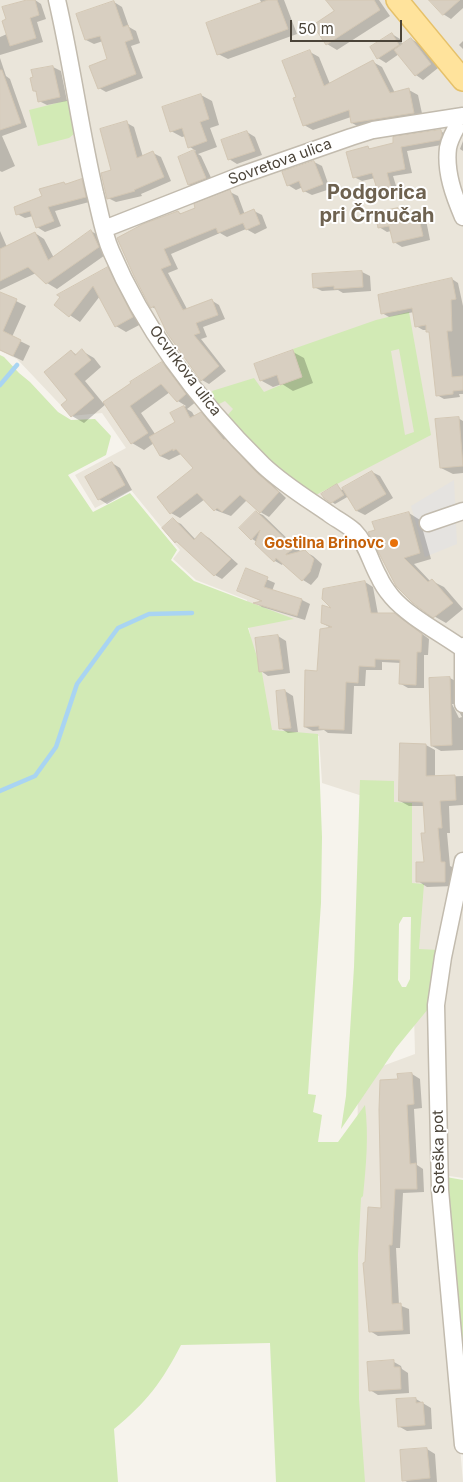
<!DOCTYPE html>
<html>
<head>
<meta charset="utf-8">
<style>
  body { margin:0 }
  #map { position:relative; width:463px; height:1482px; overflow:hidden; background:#f6f3ec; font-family:Inter,sans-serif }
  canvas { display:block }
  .scale { position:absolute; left:290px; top:20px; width:112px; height:22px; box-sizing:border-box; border:2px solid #4b4439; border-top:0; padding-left:6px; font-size:15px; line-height:18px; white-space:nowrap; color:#4b4439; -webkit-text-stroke:4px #fff; paint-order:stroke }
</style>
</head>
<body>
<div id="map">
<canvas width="463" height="1482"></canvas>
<div class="scale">50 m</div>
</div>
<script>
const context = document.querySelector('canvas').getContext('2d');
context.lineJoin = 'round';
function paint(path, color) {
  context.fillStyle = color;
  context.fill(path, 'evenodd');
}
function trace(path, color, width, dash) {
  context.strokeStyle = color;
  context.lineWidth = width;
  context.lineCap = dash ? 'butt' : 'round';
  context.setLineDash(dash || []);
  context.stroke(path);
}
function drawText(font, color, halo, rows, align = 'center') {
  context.font = font + ' Inter,sans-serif';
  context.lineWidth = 4;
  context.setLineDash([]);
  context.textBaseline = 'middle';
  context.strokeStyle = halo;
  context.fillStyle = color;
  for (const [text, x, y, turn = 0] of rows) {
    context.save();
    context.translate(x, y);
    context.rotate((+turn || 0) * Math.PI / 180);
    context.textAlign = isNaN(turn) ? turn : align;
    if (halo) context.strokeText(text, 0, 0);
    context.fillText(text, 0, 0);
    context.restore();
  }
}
paint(new Path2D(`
  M0,0H463V1178L436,1174L463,1482H364L355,1397L358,1075L415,1054L409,811L322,783L319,736L267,737L249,628L247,600L196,580L173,559L180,550L131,490L95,508L75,475L126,448L102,413L71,416L17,359L0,351Z`), '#eae5da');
paint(new Path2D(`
  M73,99L75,133L69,138L38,146L29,110Z
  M409,312L431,435L314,496L275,469L226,417L233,409L225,401L217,405L212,391L254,378L264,392L302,376L293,349L376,320ZM399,349L414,432L405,435L391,351Z
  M0,355L4,357L19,373L30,382L58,412L71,420L95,419L111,436L106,455L68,475L93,512L130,493L177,550L171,560L194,581L294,619L248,628L262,673L272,730L318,734L322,837L321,903L308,1094L316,1095L313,1112L322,1115L318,1142H338L365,1105C369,1135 366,1167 363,1196L361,1198L358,1254L359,1399L365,1482H276L270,1343L181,1345C162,1382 146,1403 114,1429L118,1482H0Z
  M360,780L394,781V802L412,803V883L424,884L419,949L439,950L428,1009L396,1048L341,1129L346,1096L354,967ZM403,917H411L410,979L406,987H402L398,980L399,924Z
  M446,1177L463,1180V1405Z`), '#d2eab5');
paint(new Path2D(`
  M454,480L457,544L425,557L411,506Z`), '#e5e3e0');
paint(new Path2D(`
  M31,0H35L41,4L46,19L37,22L43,42L0,55V37L7,34Z
  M260,0H284L297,34L228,59L218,54L262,4Z
  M328,0H379L390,16L337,50L327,44L335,12Z
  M431,0H463V8L451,19L443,14Z
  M114,2L122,7L129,27L136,31L140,43L131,46L143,78L106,92L99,88L108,60L103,41L94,44L86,40Z
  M392,34L400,39L403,45L411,39L418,43L438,68L423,80L416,75L399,54L386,63L378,58Z
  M463,41V49L459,45Z
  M310,52L319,57L330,84L373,62L382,67L395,93L409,90L418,95L423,118L361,128L352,123L351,117L313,130L304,125L298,98Z
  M0,58L6,76L10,79L27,127L2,136L15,166L2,172L0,171Z
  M53,67L61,71L67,101L47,105L39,101L37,92L34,91L33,71Z
  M201,95L212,101L219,125L210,128L217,147L198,154L201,156L213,182L196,189L189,185L180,158L196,151L190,147L186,136L182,137L171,131Z
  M127,123L134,127L143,157L153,153L161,157L171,181L141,194L142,196L116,202L108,198L113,171Z
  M440,131L448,135L447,144L407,151L412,173L393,176L398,192L386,196L379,191L375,178L362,181L354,177L367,147L372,150Z
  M247,132L255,137L262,155L237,164L229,159Z
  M463,141V151L460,149Z
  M314,162L322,166L330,189L312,195L304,191L303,187L296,190L288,185Z
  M82,181L89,185L93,201L55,211L61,226L45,232L37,227L33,216L25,218L17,214L64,183L66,184Z
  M230,192L238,196L245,215L254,211L262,215L267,228L255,234L246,229L227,237L220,233L171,254L178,269L168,273L187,309L211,300L219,305L225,319L203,327L207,337L201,339L226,371L209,384L202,380L158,310L152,307L135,276L178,212L182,214Z
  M398,210L405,214L417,211L425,215L430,240L402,247L394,242L391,231L387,232L379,227Z
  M0,231L7,247L35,233L44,239L54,258L91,231L101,237L108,253L57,289L47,283L36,273L0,290Z
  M108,269L118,275L143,323L126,332L116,326L100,296L80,322L55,305Z
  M362,272L370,276L371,291L343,293L338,290L322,291L314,287Z
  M452,279L458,283L463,306V394H459L460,397L444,399L437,395L431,333L427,330H423L416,326L414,312L389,317L382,313Z
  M0,293L26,306L12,337L30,346L23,361L0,350Z
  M71,351L77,355L82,351L94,358L101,367L85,381L103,403L162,364L174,370L197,401L187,409L192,412L195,417L201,413L209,418L230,444L286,498L269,517L262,513L247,500L231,516L215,510L205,499L180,518L171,513L195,468L181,454L169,460L160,456L154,443L144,450L132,443L106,404L84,423L72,416L63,405L69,400ZM170,392L178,401L186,406L172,414L176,422L155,434L141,413Z
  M293,352L304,358L313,383L293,391L282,384L273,387L262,381L256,365Z
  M458,418L463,421V473L453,474L441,468Z
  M112,463L120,468L132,490L107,504L99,499Z
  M372,472L380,476L393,498L365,515L357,511L349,496L335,504L325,497L337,486L342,490Z
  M256,512L263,515L301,552L304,551L313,556L322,564L318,577L311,585L303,580L283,563L282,565L275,561L257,543V542L252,539Z
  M409,513L420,520L431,559L414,564L431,582L432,581L444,587L463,609L446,623L432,615L396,583Z
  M173,520L181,524L196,540L202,534L209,538L238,564L222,579L215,575L184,546L176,542L164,529Z
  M246,570L275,583L272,591L302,600L310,604L305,620L262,607L256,603L263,602L238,590Z
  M365,582L373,587L378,614L402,619L429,639L428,655H424V688H408L401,684V663L382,662V670H366L365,686H354L352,734L328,733L324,730L313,731L305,727L318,672L331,628L322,623Z
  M278,636L286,641L290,673L268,676L261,671Z
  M450,678L459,683L463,712V750L441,751L432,746ZM452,704H455L462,717L459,718Z
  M285,691L293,696L298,732L288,733L280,728Z
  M401,745H426L435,750V777L463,776V805L449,806L450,833H447L450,866L454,868V886L427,887L418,881L425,863L426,834L424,806H409L400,801Z
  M412,1074L420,1079L422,1108L414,1109L417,1165L423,1169L424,1192L403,1193L400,1248H396L399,1305L409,1309L410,1334L378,1336L370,1331L367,1263L382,1209L399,1080Z
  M394,1362L401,1366L402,1369L408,1373L409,1393L378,1395L370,1390Z
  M416,1399L431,1408L432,1429L407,1431L400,1427Z
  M427,1449L435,1454L437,1482H407L404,1480Z`), '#0003');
trace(new Path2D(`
  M0,385L17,365
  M0,791L35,776L56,747L77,684L118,628L149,614L192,613`), '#a9d4f2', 4.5);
const building = new Path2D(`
  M27,0H35L39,15L30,18L36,38L10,46L2,21L6,19L2,7Z
  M268,0H277L288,29L217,55L206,23Z
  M326,0H374L380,10L326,45L313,25L334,11Z
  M429,0H460L443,15Z
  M114,1L123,27L128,25L133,39L125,42L136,74L98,89L89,66L107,59L100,36L85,40L76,14Z
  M392,33L399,45L377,59L370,47Z
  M411,38L431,64L415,76L394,50Z
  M310,50L324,86L373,60L390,93L409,88L414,113L351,123L349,110L303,126L293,98L296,97L282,61Z
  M53,66L60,97L38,102L36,91H33L30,78L33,77L31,70Z
  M0,70H2L21,123L0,130Z
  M201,94L209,119L200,122L207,141L188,148L182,128L170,132L162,107Z
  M127,121L137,158L153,151L164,177L134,190L135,191L107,199L101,173L111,170L100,129Z
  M441,130L442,135L440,140L401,147L405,169L387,173L391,188L378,192L372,173L353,178L346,152L368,146L369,149L393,143V137Z
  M247,131L255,151L228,160L221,140Z
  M194,150L206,178L188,185L178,157Z
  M314,161L323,184L303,192L299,181L287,186L282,172Z
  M82,179L86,197L48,207L54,221L36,228L30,211L16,215L14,207L42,196L39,189L64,182L65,184Z
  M230,190L240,215L254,209L260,224L246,230L243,223L218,233L216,228L164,249L171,265L161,269L183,310L212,299L218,315L196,323L200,333L194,335L219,366L201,381L167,333L154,306L151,308L149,305L134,276L117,238L143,224L178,211L180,214L195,208L194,204Z
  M398,208L399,214L417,210L423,236L393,243L389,226L378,228L375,213Z
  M91,230L99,247L46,284L28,267L0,281V249L35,232L48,260Z
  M108,267L133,317L115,327L93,286L69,317L54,305L60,297L57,295Z
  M362,271L363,287L334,289V286L313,288L312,274Z
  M452,278L456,299L451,300L452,331H447L452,377L463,376V390L453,391V394L436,396L429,332H426V325L415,327L412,308L381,314L378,295Z
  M0,292L17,299L3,331L21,340L13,356L0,350Z
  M82,349L91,360L74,374L94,398L71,417L61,405L67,400L44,372L71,350L75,355Z
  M293,350L302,377L280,385L277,375L260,381L254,364Z
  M162,362L186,394L177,402L161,384L130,406L148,433L131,444L103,402L131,383L130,382Z
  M184,406L190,418L201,412L224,440L225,439L256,472L279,492L260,513L240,495L222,512L217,508L214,511L197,493L170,514L157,497L193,468L176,449L173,451V449L160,456L149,437L175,422L170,413Z
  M459,417L463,466L440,468L435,419Z
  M112,462L125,485L98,500L85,477Z
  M372,471L386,494L356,511L342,488Z
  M337,484L344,495L331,503L324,498L321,494Z
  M256,511L295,548L286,554V555L305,550L314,559L310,572L302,581L276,558L274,562L255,544L260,530L251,540L239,528Z
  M409,512L420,553L404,558L428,582L432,579L453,603L433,618L413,603L396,586L368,532L375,530L372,522Z
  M173,518L194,540L201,532L231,559L214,576L176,541L175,543L162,528Z
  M246,568L268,577L264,587L302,599L297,616L253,603L262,601L237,591Z
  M365,581L371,613H394L422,634L421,652H417L416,685L399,684L400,660L375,659V667L359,666L358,683L346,682L344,730L319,729V726L304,727L305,670L317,671L320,629L332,627L321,623L322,605L331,608L322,599L323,589Z
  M278,635L283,669L259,672L255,638Z
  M450,677L452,745L431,746L429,678Z
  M285,690L291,728L279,729L276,691Z
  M400,743L426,744V776L455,775L456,800L440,801L442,828H438L441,862H445V882H416V862H424L421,833H425L423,802L399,801Z
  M412,1073L414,1104L407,1105L410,1164L416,1163L417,1189H395L392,1245H389L392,1304L401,1303L403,1330L369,1332L363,1263L365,1262L368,1207L381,1208L379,1110L380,1080L398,1079L397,1074Z
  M394,1360V1367H400L401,1389L369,1391L367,1362Z
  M416,1398V1403L423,1402L425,1425L398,1427L396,1399Z
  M427,1448L430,1478L402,1481L400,1450Z`);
paint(building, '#d8cfc1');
trace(building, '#d3c7b4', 1);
const minor = new Path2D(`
  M57,0C72,64 80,129 95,193C100,212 103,233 111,251C145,331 201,404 263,465C283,484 306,498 328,513C336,519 346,524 354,531C367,544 370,561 379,577C382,584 387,591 392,597C408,616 442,634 463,649
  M463,116C457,126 450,137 448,148C445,172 454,196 463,217
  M104,229L239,176L351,137L373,130L463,116
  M428,523L463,511
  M463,646V704
  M463,861L443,957L436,1005L440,1190L463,1445`);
const major = new Path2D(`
  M397,0L463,80`);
trace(minor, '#c2bbae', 19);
trace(major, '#e6c16a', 24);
trace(minor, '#fff', 16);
trace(major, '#ffe39c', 21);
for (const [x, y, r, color] of [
  [394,543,5,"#e8710a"]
]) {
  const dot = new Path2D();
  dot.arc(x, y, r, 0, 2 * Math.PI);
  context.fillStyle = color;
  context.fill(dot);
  trace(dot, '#fff', 2);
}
drawText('15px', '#4b4439', '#fff', [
  ["Sovretova ulica",280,162,-20],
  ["Ocvirkova ulica",185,371,53],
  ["Soteška pot",439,1152,-91]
]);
drawText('bold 15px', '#c56008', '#fff', [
  ["Gostilna Brinovc",384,543]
], 'right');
drawText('bold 20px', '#6e6250', '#fff', [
  ["Podgorica",377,193],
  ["pri Črnučah",377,216]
]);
</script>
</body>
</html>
